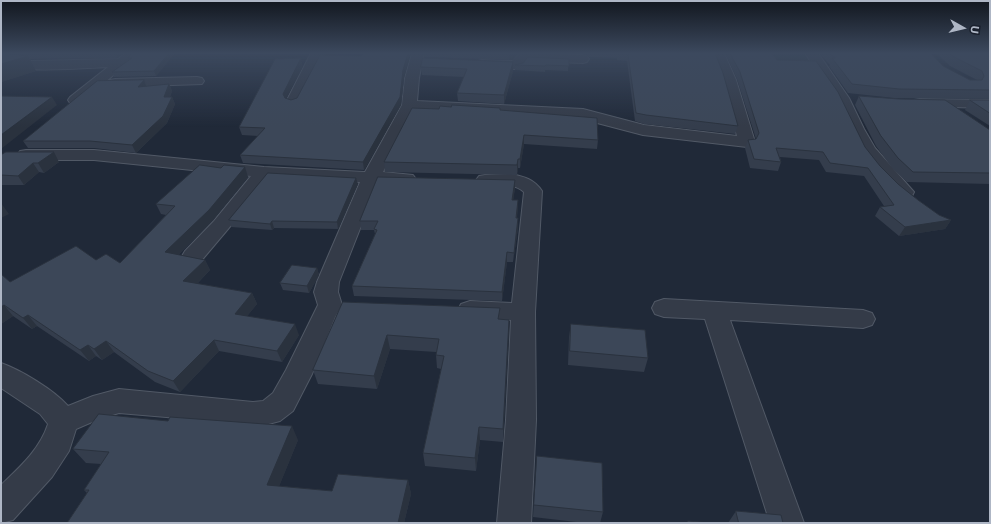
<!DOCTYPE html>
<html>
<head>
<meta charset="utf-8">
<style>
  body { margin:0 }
  #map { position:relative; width:991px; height:524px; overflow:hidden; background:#202938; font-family:"Open Sans",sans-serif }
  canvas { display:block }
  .frame { position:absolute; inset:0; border:2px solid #aeb6c5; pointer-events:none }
  .north { position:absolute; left:943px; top:8px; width:40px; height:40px; -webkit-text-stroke:3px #1a202d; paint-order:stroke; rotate:98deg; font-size:11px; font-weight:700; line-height:16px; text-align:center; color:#aeb6c5 }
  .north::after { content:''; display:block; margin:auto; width:14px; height:18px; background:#aeb6c5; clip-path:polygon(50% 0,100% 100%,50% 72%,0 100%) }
</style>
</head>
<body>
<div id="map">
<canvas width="991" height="524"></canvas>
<div class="frame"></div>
<div class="north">U</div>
</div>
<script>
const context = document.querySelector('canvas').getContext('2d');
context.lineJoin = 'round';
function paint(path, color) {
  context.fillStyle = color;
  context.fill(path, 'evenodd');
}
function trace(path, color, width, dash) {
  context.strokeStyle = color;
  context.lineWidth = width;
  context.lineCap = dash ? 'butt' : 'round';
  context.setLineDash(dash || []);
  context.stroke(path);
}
paint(new Path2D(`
  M733,53H808L824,74Z`), '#223539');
const street = new Path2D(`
  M1,53H11V56L17,60L31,61L118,59L126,53H140L80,103L75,104L70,103L68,100L70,97L108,67C88,68 23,73 8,66C6,64 3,62 1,60Z
  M311,53H324L298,105L293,106L288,105L286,102Z
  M412,53H424L419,78L417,101L583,109L644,125L737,136L722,80L712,53H724L736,80L755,142L753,146L747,147L643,135L582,119L414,110L383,172L413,175L416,179L413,183L407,184L378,183L339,282L338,292L342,305L335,317L312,374L293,411L280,421L253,428L178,418L119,413L99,419L76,429L69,451L52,477L13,520L1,523V485C20,467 40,449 48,424L40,414L1,388V363C21,370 54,390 68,406L93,396L119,389L253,402L263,401L273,393L286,370L318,305L314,292L317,282L360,182L269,178L228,229L201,261L193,263L185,261L182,256L185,251L214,221L251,176L94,160H26L20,159L17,155L20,151L26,150H94L264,167L365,172L402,105L405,78Z
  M522,53L583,55L587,56L589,59L587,62L583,63L526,61L520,68L515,69L482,68L477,67L476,64L477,61L482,60L512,61L519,54Z
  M805,53H818L849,98L864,129L875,148L914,192L912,196L905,198L898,196L879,175L860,150L848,129L835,98Z
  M197,77L202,78L204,81L202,84L115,87L110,86L108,83L110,80L115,79Z
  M919,99L990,100V108L914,106L912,103L914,100Z
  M511,174C525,177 534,179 542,191L535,312L536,420L531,523H497L506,420L511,320L470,319L461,316L458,310L461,304L470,301L512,303L524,192C511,180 493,188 479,184L476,180L479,176L485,175Z
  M664,299L863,310L872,313L875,319L872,325L863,328L730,320L804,523H770L705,319L664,317L655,314L652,308L655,302Z`);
trace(street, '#515966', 2);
paint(street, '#343b48');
paint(new Path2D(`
  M1,53L12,55V53H123L117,58L30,59L36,71L1,82Z
  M133,53H175L156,76L114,77L112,72L129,60L128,58Z
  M424,53H518L513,60H509L425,57Z
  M581,53H715L738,126L735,134L644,124L635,121L627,61L617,60V58L589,57Z
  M725,53H772L777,60L865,147L880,166L898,184L918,200L939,215L951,220L945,229L899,236L875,216L880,207L884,206L864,176L826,172L819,160L780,157L781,162L778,171L750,168L745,148L748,140L756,139L737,79Z
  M819,53H930L943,66L970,80H977L950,66L936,53H990V99L894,98L848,93L829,66L830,65Z
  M569,59L568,71L545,70V72L515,70V65Z
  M513,62V71L504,104L458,101L457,93L464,77L422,75L421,67Z
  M303,66L286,98L291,100L404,78L401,105L364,170L243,163L240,155L258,136L242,135L239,127Z
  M144,80L147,86L169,84L172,91L170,97H172L175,104L167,123L136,153L94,148H28L23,141Z
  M859,96L990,130V184L907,182L892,168L876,146L855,105Z
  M970,100H990V126L965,110Z
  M451,107L500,108V110L598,140L597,149L524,144L520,168H518L517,175L385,172L384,162L439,109Z
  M1,155L59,162L44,173L39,172L24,185H1Z
  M245,167L248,177L213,220L178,255L205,260L210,270L197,284L252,293L257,304L247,316L299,335L282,362L219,351L180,392L155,382L114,352L102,360L96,356L89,361L37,326L32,329L13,316L1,324L10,282L96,260L120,263L166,215L161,214L156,204L221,168Z
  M358,184L338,229L274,228L272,230L231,227L229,220Z
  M515,188L513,200H518L517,218H518V228L513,262H507L502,301L354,296L352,286L375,234L374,230H361L360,221Z
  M317,268L319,275L309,293L283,290L280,283Z
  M343,302L509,320L503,442L480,440L476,471L425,466L423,453L441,369L437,368L436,355V352L390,349L377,389L318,384L313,370Z
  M571,324L648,358L644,372L568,365L569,337Z
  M298,440L279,486L332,491L408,480L411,494L404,523H67L87,493L84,490L101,464L86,463L73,449Z
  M537,456L603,512L600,523H585L533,517Z
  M736,511L783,523H728Z`), '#343d4c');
paint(new Path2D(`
  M116,53H123L117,58Z
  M169,53H175L156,76L154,71Z
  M408,53H411L404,78L401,105L364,170L363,162L403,70Z
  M509,53H518L513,60H509Z
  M28,56L36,71L1,82V64Z
  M301,58L303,66L285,101L283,94Z
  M513,62V71L504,104V95Z
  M144,80L147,88L138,87Z
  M169,84L172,91L167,105L164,97Z
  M52,97L57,105L1,149V135Z
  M172,97L175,104L167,123L136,153L132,145Z
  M524,135V144L520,168V159Z
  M54,152L59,162L44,173L38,163Z
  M518,159V168L517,175V165Z
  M33,163L39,172L24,185L18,176Z
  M245,167L248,177L213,220L170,263L165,252Z
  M356,178L358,184L338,229L337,222Z
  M515,180V188L512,209V200Z
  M518,200V209L515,227Z
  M1,203L9,214L1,218Z
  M518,218V228L513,262L514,253Z
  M951,220L945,229L899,236L905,227Z
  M272,221L274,228L272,230L270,224Z
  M507,252V262L502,301V292Z
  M205,260L210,270L189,292L183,281Z
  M317,268L319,275L309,293L307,286Z
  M252,293L257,304L240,325L235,314Z
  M4,305L13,316L1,324V307Z
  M28,315L37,326L32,329L23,318Z
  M509,320V333L503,442V429Z
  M295,324L299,335L282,362L277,351Z
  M387,335L390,349L377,389L374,376Z
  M214,340L219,351L180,392L173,381Z
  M106,341L114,352L102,360L94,349Z
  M88,345L96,356L89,361L80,350Z
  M292,426L298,440L274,499L267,485Z
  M479,427L480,440L476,471L475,458Z
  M408,480L411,494L404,523H398Z`), '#2a323e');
const building = new Path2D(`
  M1,53H3L28,56L1,64Z
  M18,53H61L28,54Z
  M133,53H169L154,71L112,72L132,58H128Z
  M364,53H408L403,70L400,97L363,162L240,155L265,128L239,127L275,59L301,58L283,94L285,98L291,100L297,98L320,55L361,56Z
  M620,53H715L723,73L738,126L646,115L636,113L628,54Z
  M730,53H772L777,60L816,61L838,92L865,147L880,166L898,184L918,200L939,215L951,220L905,227L880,207L894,205L868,168L830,163L823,152L776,148L781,162L754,159L748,140L756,139L759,133L740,72Z
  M830,53H930L943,66L970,80H982L984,76L982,71L954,57L950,53H990V90L899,89L852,84L832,58H835Z
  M528,57L569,59V66L546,65L545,66L515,65L523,63Z
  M423,58L513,62L504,95L457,93L467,69L421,67Z
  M144,80L138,87L169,84L164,97H172L163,116L132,145L90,141H23L97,81Z
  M1,96L52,97L1,135Z
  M859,96L899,99L945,100L990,130V173L913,172L898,158L881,136Z
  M970,100H990V113Z
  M452,105L500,108V110L597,118L598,140L524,135L520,159H518L517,165L384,162L412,108L439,109L440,106L451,107Z
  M6,152H54L38,163H33L18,176L1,175V155Z
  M200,165L221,168L224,165L245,167L209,210L165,252L205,260L183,281L252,293L235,314L295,324L277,351L214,340L173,381L148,371L106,341L94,349L88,345L80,350L28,315L23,318L4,305L1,307V274L10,282L76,246L96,260L106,254L120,263L175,206L156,204Z
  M268,173L356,178L337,222L272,221L270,224L229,220Z
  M378,177L515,180L512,200H518L516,218H518L514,253L507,252L502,292L352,286L377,230L374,229L378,221H360Z
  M292,265L317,268L307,286L280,283Z
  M343,302L500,308L498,319L509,320L503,429L479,427L475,458L423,453L444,356L436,355L439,339L387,335L374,376L313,370Z
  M571,324L645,330L648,358L570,351Z
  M99,414L168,421L170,417L292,426L267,485L332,491L338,474L408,480L398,523H67L89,490H84L109,452L73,449Z
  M537,456L602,463L603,512L534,505Z
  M736,511L781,515L783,523H739Z
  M688,521L710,523H688Z`);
paint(building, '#3c4758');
trace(building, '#2a323e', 1);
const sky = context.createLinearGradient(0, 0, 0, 127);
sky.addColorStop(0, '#12171f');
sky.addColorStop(0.42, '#3c495e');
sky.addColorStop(1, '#3c495e00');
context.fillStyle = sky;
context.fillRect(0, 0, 991, 127);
</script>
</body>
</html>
